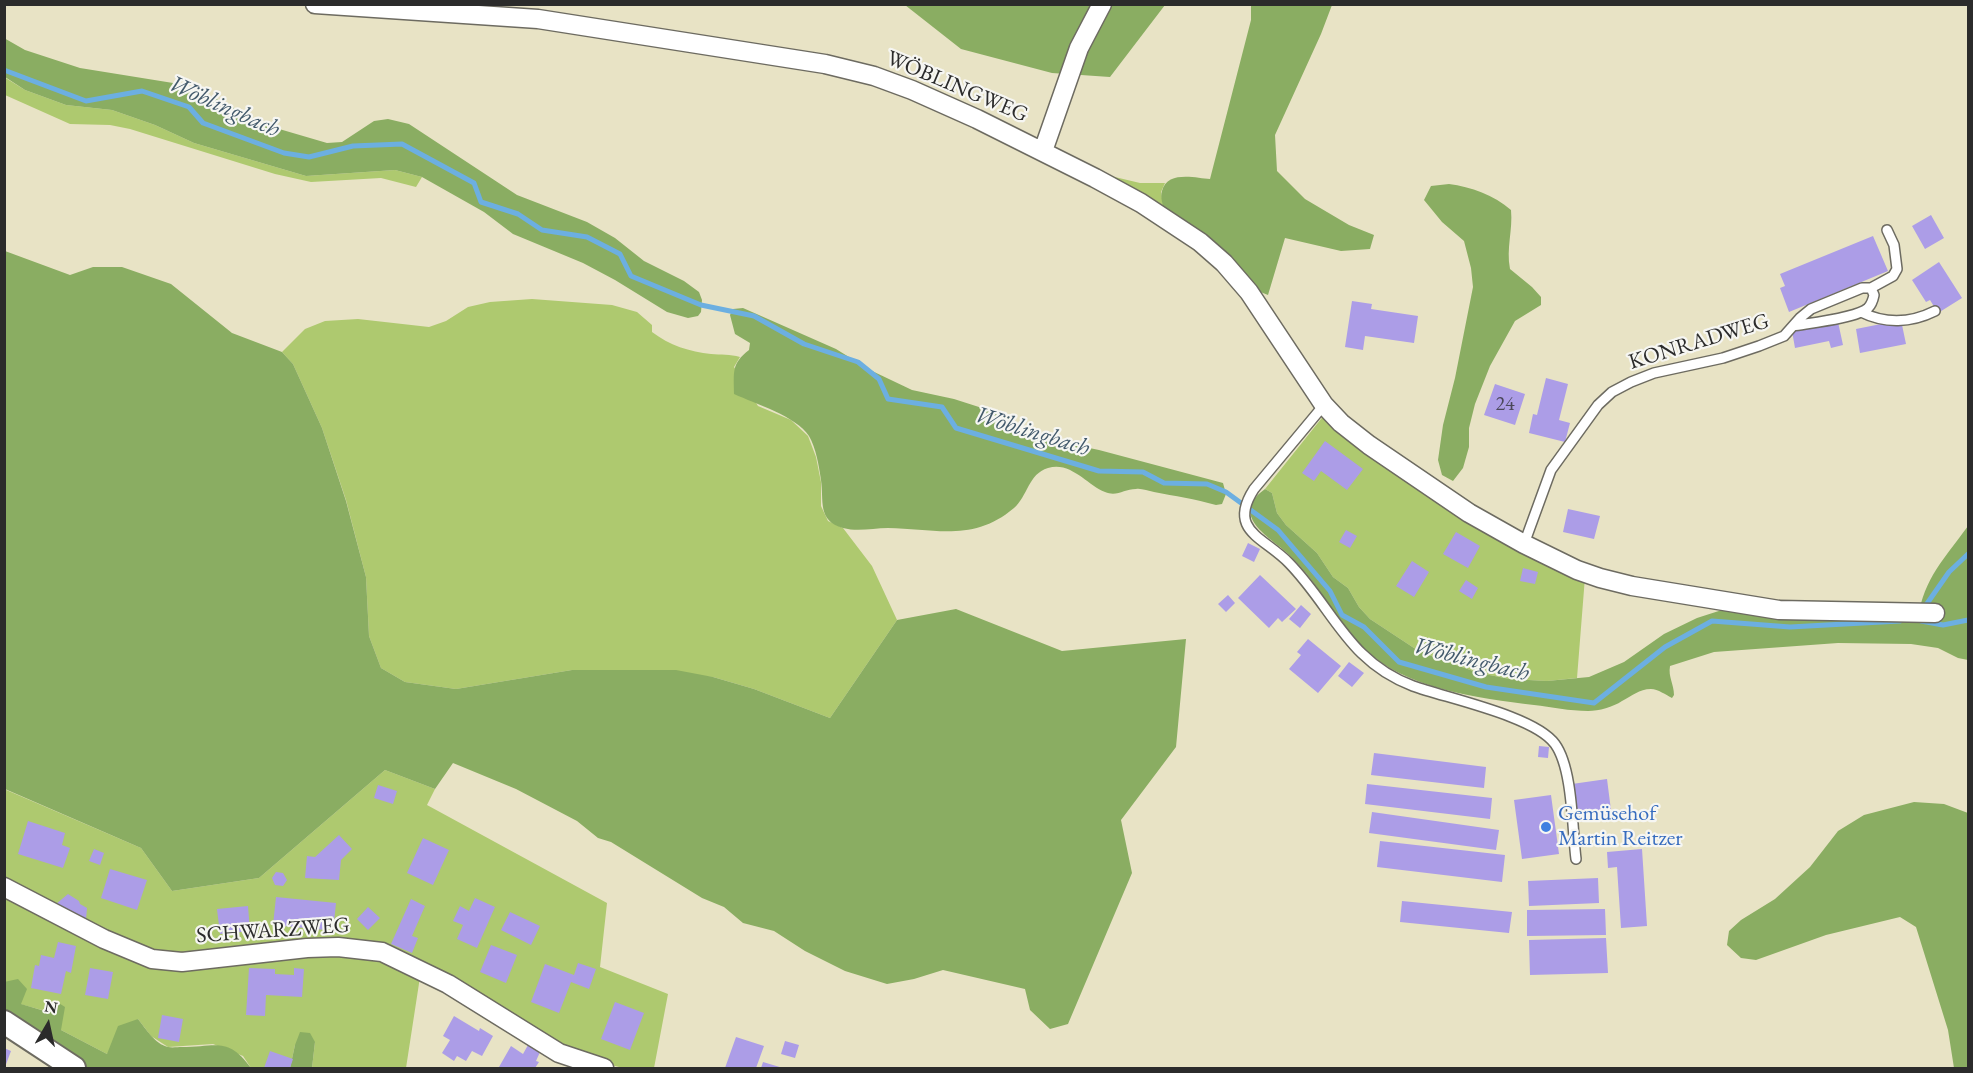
<!DOCTYPE html>
<html>
<head>
<meta charset="utf-8">
<style>
  body { margin:0 }
  #map { position:relative; width:1973px; height:1073px; overflow:hidden; background:#e8e3c5; font-family:"EB Garamond",serif }
  canvas { display:block }
  .frame { position:absolute; inset:0; border:6px solid #2b2b2b; pointer-events:none }
  .north { position:absolute; left:18px; top:995px; width:60px; height:60px; -webkit-text-stroke:4px #f6f6f2; paint-order:stroke; rotate:9deg; font-size:16px; font-weight:700; line-height:24px; text-align:center; color:#2b2b2b }
  .north::after { content:''; display:block; margin:auto; width:21px; height:27px; background:#2b2b2b; clip-path:polygon(50% 0,100% 100%,50% 72%,0 100%) }
</style>
</head>
<body>
<div id="map">
<canvas width="1973" height="1073"></canvas>
<div class="frame"></div>
<div class="north">N</div>
</div>
<script>
const context = document.querySelector('canvas').getContext('2d');
context.lineJoin = 'round';
function paint(path, color) {
  context.fillStyle = color;
  context.fill(path, 'evenodd');
}
function trace(path, color, width, dash) {
  context.strokeStyle = color;
  context.lineWidth = width;
  context.lineCap = dash ? 'butt' : 'round';
  context.setLineDash(dash || []);
  context.stroke(path);
}
function drawText(font, color, halo, rows, align = 'center') {
  context.font = font + ' "EB Garamond",serif';
  context.lineWidth = 4.5;
  context.setLineDash([]);
  context.textBaseline = 'middle';
  context.strokeStyle = halo;
  context.fillStyle = color;
  for (const [text, x, y, turn = 0] of rows) {
    context.save();
    context.translate(x, y);
    context.rotate((+turn || 0) * Math.PI / 180);
    context.textAlign = isNaN(turn) ? turn : align;
    if (halo) context.strokeText(text, 0, 0);
    context.fillText(text, 0, 0);
    context.restore();
  }
}
paint(new Path2D(`
  M4,77L25,90L66,105L112,110L155,125L194,143L306,176L395,170L422,177L416,187L381,178L311,182L275,174L130,129L110,125L70,124L5,95Z
  M1098,173L1140,183H1165L1161,192L1164,211Z
  M532,299L612,305L637,312L652,325V332C669,345 690,352 711,354C721,355 730,354 740,357L734,367L758,406L791,420L808,436L816,457L821,482V506L828,521L843,528L872,566L897,620L830,718L754,689L713,677L572,670L456,689L405,682L381,668L369,636L366,577L346,500L322,428L293,364L282,352L305,329L325,321L358,319L429,327L446,321L468,307L490,302Z
  M1325,414L1585,577L1577,678L1547,681L1510,679L1479,673L1436,658L1414,648L1370,619L1359,607L1348,588L1333,577L1317,553L1286,525L1277,513L1272,493L1265,489Z
  M385,770L435,789L427,805L607,903L600,967L668,994L654,1068H623L580,1057L383,948L153,955L5,882L4,789L141,848L172,891L259,878Z
  M4,894L131,958L337,954L380,958L420,977L406,1068H312L315,1042L295,1045L290,1068H251L243,1056L213,1044L168,1047L151,1036L138,1019L107,1054L61,1030L49,1012L20,1004L5,982Z`), '#aec96f');
paint(new Path2D(`
  M905,5H1165L1110,77L1052,73L961,49Z
  M1251,5H1332L1321,34L1275,135L1277,171L1305,199L1349,225L1374,235L1370,249L1341,251L1285,238L1268,295L1253,289L1164,211C1163,205 1160,197 1162,191C1167,170 1196,178 1210,179L1251,20Z
  M4,38L25,50L80,68L173,83L203,92L269,126L327,143L342,142L374,121L388,119L409,124L517,195L587,222L615,238L644,261L684,281L699,292L702,300L701,312L698,316L688,318L667,312L615,280L583,263L513,234L484,212L422,177L395,170L306,176L194,143L155,125L112,110L66,105L25,90L5,77Z
  M1449,184C1471,187 1494,195 1511,210C1513,230 1506,248 1510,269L1532,287L1541,297V305L1515,321L1490,366L1475,404L1469,428V447L1463,468L1453,481L1442,475L1438,460L1443,425L1455,378L1473,287L1471,268L1464,241L1442,222L1424,200L1431,186Z
  M5,251L70,275L93,267H122L171,284L232,333L282,352L293,364L322,428L346,501L366,577L369,636L381,668L405,682L456,689L572,670H676L713,677L754,689L830,718L897,620L956,609L1062,651L1186,639L1176,747L1121,820L1132,873L1068,1024L1050,1029L1030,1010L1025,989L943,970L914,979L887,984L845,971L805,951L774,931L743,923L724,907L702,898L611,842L598,838L577,821L516,789L453,763L435,789L385,770L259,878L172,891L141,848L5,789Z
  M743,308L836,349L870,370L912,390L954,399L1007,416L1027,435L1099,450L1223,483L1226,494L1222,504L1216,505C1195,499 1175,496 1154,492C1148,491 1141,488 1136,489C1124,489 1117,497 1105,492C1087,485 1071,461 1048,468C1028,474 1028,496 1014,508C974,542 936,529 888,528C873,528 858,532 843,528C817,521 824,500 821,480C819,466 816,448 809,436C796,416 756,404 734,394C734,372 731,364 749,350L750,343L735,334L730,315L733,309Z
  M1265,489L1272,493L1277,513L1286,525L1317,553L1333,577L1348,588L1359,607L1370,619L1414,648L1436,658L1479,673L1510,679L1547,681L1589,677L1624,662L1664,634L1697,618L1725,609L1918,618C1924,578 1945,558 1968,526V660L1958,658L1938,648L1911,644L1838,643L1714,652L1670,666C1668,677 1674,684 1674,695L1672,698C1666,695 1658,689 1651,689C1639,689 1632,696 1622,701C1613,707 1599,711 1588,711C1570,711 1551,707 1534,705C1479,698 1404,689 1364,648C1333,617 1315,575 1280,547C1260,531 1233,512 1265,489Z
  M1914,802L1944,804L1968,813V1068H1954L1948,1030L1916,927L1900,917L1826,935L1756,960L1741,958L1727,945L1729,931L1741,920L1775,899L1810,867L1838,831L1864,815Z
  M18,979L27,989L21,1004L48,1012L54,1000L65,1007L61,1030L107,1054L118,1026L138,1019C146,1029 155,1044 168,1047C172,1048 178,1047 182,1047C216,1047 228,1036 251,1068H88L5,1013L4,982Z
  M300,1032L310,1033L315,1042L312,1068H290L295,1045Z`), '#8aad62');
trace(new Path2D(`
  M4,70L86,101L142,91L189,107L203,123L284,153L309,157L353,146L402,144L474,183L481,202L518,214L542,230L587,237L620,254L631,276L701,305L754,316L804,344L858,362L879,379L888,399L942,407L956,428L1099,471L1143,472L1164,483L1207,484L1226,492L1278,530L1330,591L1342,615L1364,627L1399,662L1486,687L1594,703L1665,647L1712,621L1790,627L1900,621
  M1926,605L1949,572L1968,554
  M1921,621L1943,625L1968,620`), '#6cafe1', 5);
paint(new Path2D(`
  M1931,215L1944,238L1925,249L1912,226Z
  M1873,236L1888,271L1789,312L1780,288L1785,286L1780,274Z
  M1939,262L1962,298L1938,313L1930,300L1926,302L1912,280Z
  M1352,301L1372,304L1371,309L1418,316L1414,343L1365,336L1363,350L1345,347Z
  M1901,320L1906,344L1860,353L1856,329Z
  M1838,322L1843,345L1831,348L1829,341L1795,348L1792,331Z
  M1546,378L1568,384L1559,420L1570,423L1565,442L1529,433L1533,414L1537,415Z
  M1495,384L1525,394L1515,425L1484,415Z
  M1325,441L1363,469L1347,490L1321,471L1314,481L1302,473Z
  M1568,509L1600,516L1594,539L1563,532Z
  M1346,530L1357,536L1350,548L1339,542Z
  M1456,532L1480,546L1468,568L1443,554Z
  M1248,543L1260,549L1254,562L1242,556Z
  M1412,561L1429,572L1414,597L1396,586Z
  M1523,568L1538,572L1535,584L1520,581Z
  M1260,575L1296,609L1282,622L1278,618L1269,628L1238,598Z
  M1466,580L1478,588L1472,599L1459,591Z
  M1228,595L1235,603L1226,612L1218,604Z
  M1301,605L1311,614L1300,628L1289,619Z
  M1308,639L1341,666L1318,693L1289,669L1301,655L1297,652Z
  M1349,662L1364,673L1352,687L1338,676Z
  M1539,746L1549,747L1548,758L1538,757Z
  M1374,753L1486,767L1484,788L1371,775Z
  M1607,779L1612,818L1577,822L1572,784Z
  M1367,784L1492,798L1490,819L1365,804Z
  M378,785L397,791L393,804L374,798Z
  M1551,795L1559,854L1522,859L1514,800Z
  M1372,812L1499,830L1496,850L1369,833Z
  M28,821L65,833L62,845L70,848L63,868L18,854Z
  M339,835L352,849L341,860L339,880L305,878L307,856L315,857Z
  M423,838L449,850L433,885L407,873Z
  M1380,841L1505,855L1502,882L1377,867Z
  M94,849L104,853L100,865L89,861Z
  M1642,849L1647,926L1621,928L1617,867L1608,868L1607,852Z
  M110,869L147,880L137,910L101,898Z
  M276,872L283,873L287,880L283,886L275,885L272,878Z
  M1598,878L1599,903L1529,906L1528,881Z
  M68,894L79,901L80,904L87,908L86,920L56,904Z
  M276,897L336,903L334,922H326V930L273,925Z
  M475,898L495,907L477,948L457,939L463,925L453,921L460,906L469,911Z
  M411,899L425,906L412,936L418,938L412,953L391,944Z
  M1402,901L1512,912L1509,933L1400,922Z
  M248,906L250,931L220,934L217,909Z
  M368,907L380,918L368,930L357,919Z
  M1605,909L1606,935L1527,936V910Z
  M510,912L540,926L531,945L501,930Z
  M1606,938L1608,973L1530,975L1529,940Z
  M58,942L76,946L71,973L66,971L61,994L31,988L35,965L39,966L41,955L54,958Z
  M491,945L517,955L506,983L480,972Z
  M578,963L596,969L589,989L571,982L559,1013L531,1002L545,964L574,975Z
  M90,968L113,972L108,999L85,995Z
  M249,968L275,969V974L294,975V968L304,969L302,997L266,995L265,1016L246,1015Z
  M615,1002L644,1013L630,1050L601,1039Z
  M162,1015L183,1019L179,1042L158,1038Z
  M454,1016L479,1031L480,1028L493,1036L482,1056L472,1051L466,1061L457,1056L454,1061L442,1053L450,1040L443,1036Z
  M736,1037L764,1046L756,1068H725Z
  M785,1041L799,1045L795,1058L781,1054Z
  M528,1045L540,1052L536,1061L539,1062L535,1068L499,1067L511,1046L523,1054Z
  M4,1048L11,1051L5,1067H4Z
  M270,1051L293,1059L290,1068H264Z
  M763,1062L783,1068H761Z`), '#ac9de7');
const service = new Path2D(`
  M1871,288L1893,276L1897,269L1894,245L1887,230
  M1861,312C1885,324 1911,323 1935,311
  M1324,405L1254,489C1227,531 1264,537 1289,563C1333,608 1348,662 1413,686C1446,698 1535,716 1555,744C1573,769 1572,828 1576,859
  M1524,544L1551,470L1598,405L1612,392L1631,382L1654,373L1723,358L1759,346L1784,336L1800,318L1811,309L1862,288H1871L1874,295C1873,300 1872,304 1868,308C1857,318 1810,323 1793,326`);
const minor = new Path2D(`
  M315,4L538,19L825,64L874,76L912,90L977,119L1095,178L1141,203L1200,242L1224,263L1249,292L1324,405L1341,423L1369,445L1469,513L1524,544L1577,570L1600,578L1632,586L1779,610L1935,613
  M1043,151L1079,48L1102,4
  M4,887L104,939L152,959L182,962L307,948L338,947L382,952L448,984L559,1053L604,1068`);
const tertiary = new Path2D(`
  M4,1022L74,1068`);
trace(service, '#6d6b61', 12);
trace(minor, '#6d6b61', 21);
trace(tertiary, '#6d6b61', 26);
trace(service, '#fff', 9);
trace(minor, '#fff', 18);
trace(tertiary, '#fff', 22);
for (const [x, y, r, color] of [
  [1546,827,6,"#3f7fe0"]
]) {
  const dot = new Path2D();
  dot.arc(x, y, r, 0, 2 * Math.PI);
  context.fillStyle = color;
  context.fill(dot);
  trace(dot, '#f6f6f2', 2);
}
drawText('20px', '#4b485a', null, [
  ["24",1505,405]
]);
drawText('22px', '#2b2b2b', '#f6f6f2', [
  ["WÖBLINGWEG",957,87,23],
  ["KONRADWEG",1699,342,-17],
  ["SCHWARZWEG",273,931,-4]
]);
drawText('22px', '#366cbe', '#f6f6f2', [
  ["Gemüsehof",1558,814],
  ["Martin Reitzer",1558,839]
], 'left');
drawText('italic 24px', '#42596b', '#f6f6f2', [
  ["Wöblingbach",224,107,24],
  ["Wöblingbach",1032,432,17],
  ["Wöblingbach",1471,660,14]
]);
</script>
</body>
</html>
